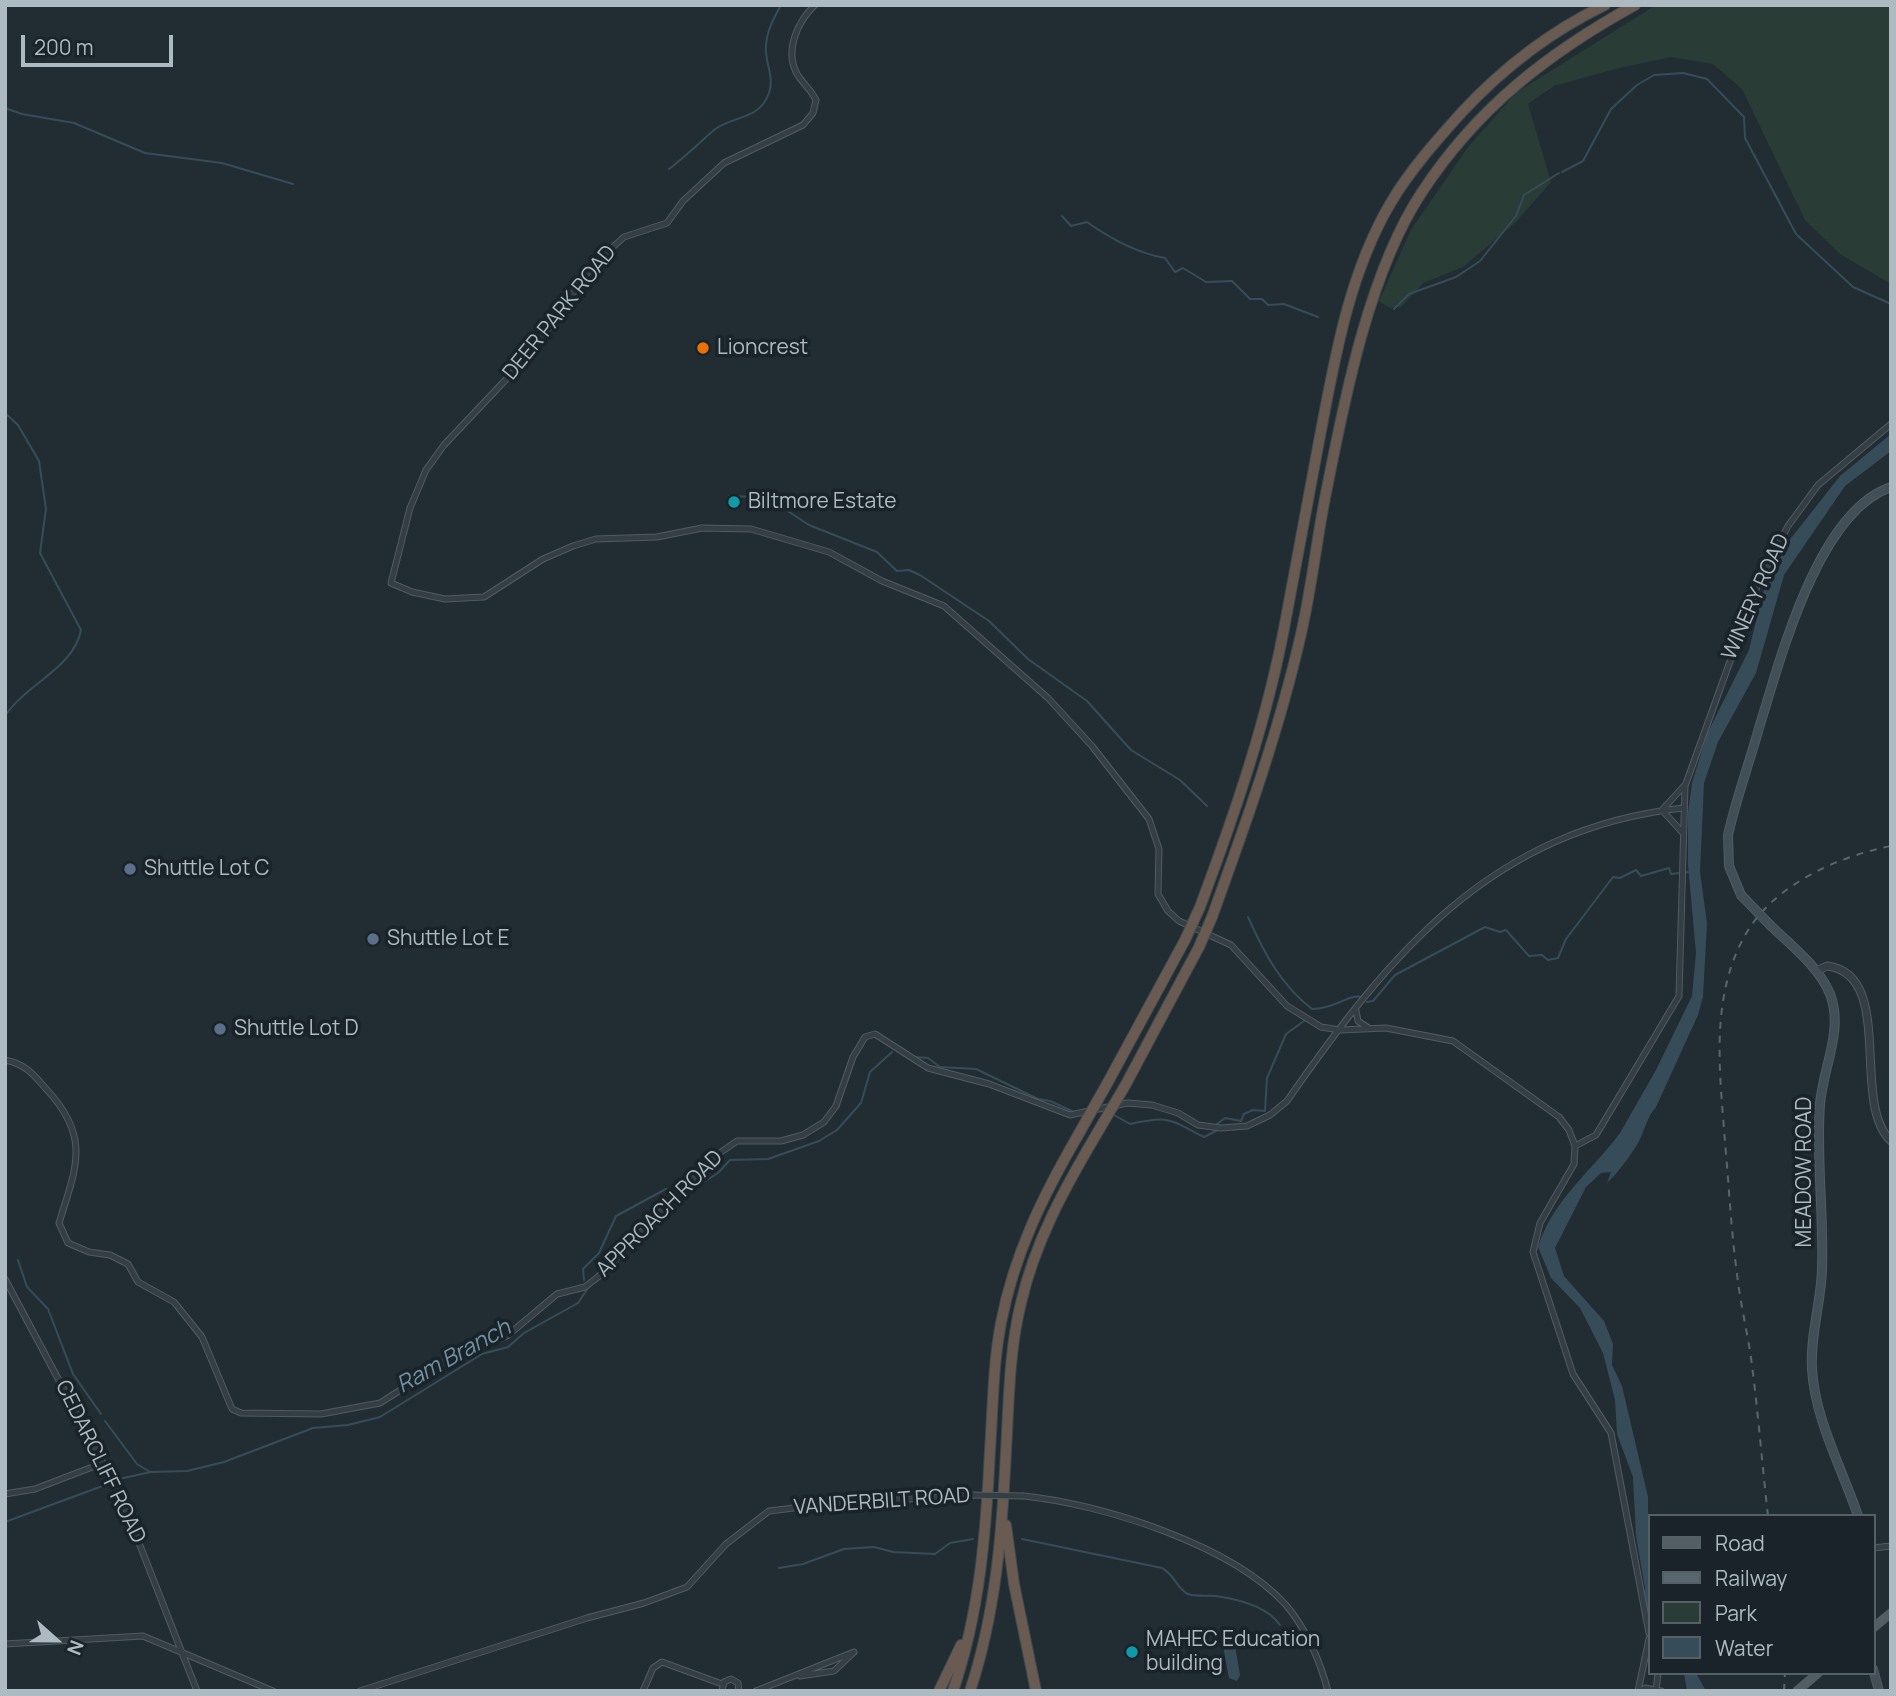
<!DOCTYPE html>
<html>
<head>
<meta charset="utf-8">
<style>
  body { margin:0 }
  #map { position:relative; width:1896px; height:1696px; overflow:hidden; background:#212d33; font-family:Manrope,sans-serif }
  canvas { display:block }
  .frame { position:absolute; inset:0; border:7px solid #aebac1; pointer-events:none }
  .legend { position:absolute; left:1648px; top:1514px; width:228px; height:161px; box-sizing:border-box; background:#192329; border:2px solid #555f66; margin:0; padding:9px 12px; list-style:none; font-size:21px; color:#aebac1 }
  .legend li { display:flex; align-items:center; gap:14px; height:35px }
  .legend b { width:35px; border:2px solid #555f66 }
  .north { position:absolute; left:21px; top:1605px; width:70px; height:70px; -webkit-text-stroke:5px #192329; paint-order:stroke; rotate:111deg; font-size:19px; font-weight:700; line-height:28px; text-align:center; color:#aebac1 }
  .north::after { content:''; display:block; margin:auto; width:24px; height:32px; background:#aebac1; clip-path:polygon(50% 0,100% 100%,50% 72%,0 100%) }
  .scale { position:absolute; left:21px; top:35px; width:152px; height:32px; box-sizing:border-box; border:4px solid #aebac1; border-top:0; padding-left:9px; font-size:21px; line-height:24px; white-space:nowrap; color:#aebac1; -webkit-text-stroke:5px #192329; paint-order:stroke }
</style>
</head>
<body>
<div id="map">
<canvas width="1896" height="1696"></canvas>
<div class="frame"></div>
<ul class="legend">
<li><b style="height:9px;background:#525e64"></b>Road</li>
<li><b style="height:9px;background:#58666d"></b>Railway</li>
<li><b style="height:19px;background:#293c36"></b>Park</li>
<li><b style="height:19px;background:#364d59"></b>Water</li>
</ul>
<div class="north">N</div>
<div class="scale">200 m</div>
</div>
<script>
const context = document.querySelector('canvas').getContext('2d');
context.lineJoin = 'round';
function paint(path, color) {
  context.fillStyle = color;
  context.fill(path, 'evenodd');
}
function trace(path, color, width, dash) {
  context.strokeStyle = color;
  context.lineWidth = width;
  context.lineCap = dash ? 'butt' : 'round';
  context.setLineDash(dash || []);
  context.stroke(path);
}
function drawText(font, color, halo, rows, align = 'center') {
  context.font = font + ' Manrope,sans-serif';
  context.lineWidth = 7;
  context.setLineDash([]);
  context.textBaseline = 'middle';
  context.strokeStyle = halo;
  context.fillStyle = color;
  for (const [text, x, y, turn = 0] of rows) {
    context.save();
    context.translate(x, y);
    context.rotate((+turn || 0) * Math.PI / 180);
    context.textAlign = isNaN(turn) ? turn : align;
    if (halo) context.strokeText(text, 0, 0);
    context.fillText(text, 0, 0);
    context.restore();
  }
}
paint(new Path2D(`
  M1656,5H1891V284L1840,254L1805,220L1742,89L1713,64L1671,57L1615,69L1554,86L1528,104L1551,182L1516,222L1463,267L1423,283L1401,307L1390,308L1379,301L1411,230L1468,147L1517,92Z`), '#293c36');
paint(new Path2D(`
  M1891,434V451L1845,486L1784,575L1756,673L1718,742L1704,783L1700,872L1707,923L1703,997L1698,1015L1656,1107C1647,1117 1645,1130 1638,1143C1629,1158 1620,1170 1607,1183L1611,1172L1601,1173L1586,1187L1555,1248L1564,1276L1604,1321L1613,1344L1612,1365L1622,1386L1648,1497L1649,1615L1643,1606L1645,1588L1636,1536L1633,1477L1617,1434L1615,1400L1603,1353L1580,1308L1551,1278L1538,1247C1553,1199 1592,1171 1620,1133L1656,1070L1692,996L1696,953L1688,865V813L1692,783L1707,734L1749,650L1763,592L1788,542L1840,476Z
  M1226,1629L1233,1634L1240,1675L1237,1681L1229,1678L1221,1635Z
  M1684,1673H1696L1706,1691H1687Z`), '#364d59');
trace(new Path2D(`
  M5,108L22,114L74,123L145,153L222,163L293,184
  M669,169C685,157 699,143 714,130C733,115 759,121 769,93C775,77 764,61 766,45C767,30 774,18 781,5
  M1562,172L1583,161L1611,109L1637,85L1654,75L1683,73L1707,79L1744,117L1745,138L1796,234L1853,287L1891,304
  M1062,216L1071,226L1087,222C1111,239 1136,253 1165,258L1175,272L1183,268L1206,282L1232,281L1250,299H1262L1268,305L1284,304L1318,317
  M1394,309L1409,294L1456,277L1480,261L1516,216L1524,195L1559,173
  M5,413L18,425L39,461L46,509L40,553L81,630C74,668 26,684 5,716
  M729,496L759,497L780,506L809,525L877,552L897,571L909,570L920,575L989,621L1028,659L1087,701L1131,750L1180,780L1207,806
  M1248,917C1264,953 1281,985 1312,1009
  M1367,1002L1373,1001L1395,975L1485,927L1500,932L1506,930L1529,956L1542,955L1548,960L1558,958L1566,939L1613,877L1620,878L1636,870L1641,876L1669,868L1671,874L1688,872
  M1313,1009C1334,1009 1349,994 1361,997
  M916,1057L928,1058L940,1067L976,1069L1038,1099L1050,1101L1072,1111
  M1114,1115L1130,1124C1170,1115 1168,1119 1204,1137L1216,1131
  M1217,1124L1225,1118L1241,1121L1244,1114L1253,1110L1265,1111L1267,1078L1286,1034L1304,1021
  M684,1195L718,1173L730,1160L768,1159L819,1141L837,1130L861,1103L870,1072L892,1052
  M18,1260L27,1287L48,1309L73,1374L101,1414
  M584,1280L583,1269L599,1253L616,1216L666,1189L677,1191
  M105,1421L137,1464L150,1472
  M119,1479L151,1472L187,1471L224,1462L313,1428L348,1425L380,1417L482,1354L508,1347L524,1333L578,1303L588,1288
  M5,1522L108,1484
  M1022,1539L1162,1568C1175,1575 1178,1590 1188,1594C1196,1597 1207,1595 1216,1596C1237,1599 1267,1606 1280,1625
  M779,1568L803,1564L844,1549L874,1547L893,1552L935,1554L950,1543L973,1539`), '#364d59', 2);
const minor = new Path2D(`
  M815,5C798,21 785,49 796,72C801,82 811,89 816,100L813,113L803,125L724,163L683,201L667,223L624,237L593,265L531,353L444,445L426,470L410,508L391,583L412,592L445,599L484,597L543,559L573,546L596,539L657,537L702,528L751,529L829,552L882,581L944,606L1048,698L1092,746L1149,819L1159,849L1158,894L1168,911L1179,921L1231,945L1287,1006L1321,1027L1340,1030L1386,1028L1453,1041L1559,1117L1569,1130L1575,1146L1574,1164L1540,1223L1533,1252L1573,1374L1611,1433L1649,1633
  M1682,832L1662,810L1684,786
  M1356,1011L1358,1021L1367,1027
  M5,1060C26,1064 34,1075 48,1091C91,1138 76,1168 59,1223L68,1243L89,1252L110,1255L128,1264L138,1282L174,1302L202,1337L232,1409L241,1413L321,1414L380,1403L454,1356L507,1336L557,1294L585,1287L598,1277L714,1157L737,1141H781L803,1135L824,1122L836,1106L853,1057L865,1037L875,1034L928,1068L989,1084L1070,1115L1127,1103L1152,1105L1178,1113L1198,1125L1221,1128L1247,1126L1270,1115L1287,1101C1390,953 1492,829 1683,808
  M1575,1146L1596,1135L1679,996L1685,786L1758,584L1788,526L1818,485L1891,424
  M5,1279L121,1497L197,1691
  M5,1494L35,1489L103,1463
  M1024,1496C1102,1504 1232,1545 1286,1605C1306,1629 1320,1661 1328,1691
  M1873,1548L1891,1546
  M5,1644L143,1636L273,1691
  M800,1676L834,1671L853,1653
  M360,1691L587,1618L644,1603L687,1587L726,1544L769,1511L819,1505L969,1495
  M643,1691L653,1668L662,1662L722,1684
  M722,1691L724,1682L731,1679L738,1683L739,1691
  M756,1691L854,1652
  M1638,1691L1649,1639
  M1641,1691L1645,1688L1661,1691
  M1656,1691L1658,1673`);
const tertiary = new Path2D(`
  M1816,971L1827,966C1896,974 1850,1103 1891,1141`);
const secondary = new Path2D(`
  M1741,895L1729,866L1728,835C1736,799 1749,764 1759,728C1780,661 1817,512 1891,487
  M1771,926C1792,946 1819,967 1830,994C1844,1030 1823,1067 1820,1104C1816,1158 1824,1214 1822,1269C1821,1303 1810,1335 1812,1369C1815,1420 1842,1468 1858,1516
  M1873,1669L1879,1691`);
const primary = new Path2D(`
  M1873,1628L1891,1613
  M1797,1691L1818,1673`);
const motorway = new Path2D(`
  M1200,907C1235,813 1268,718 1286,618C1297,557 1309,497 1320,436C1335,357 1349,274 1390,204C1410,170 1436,141 1462,112C1504,67 1549,32 1605,5
  M1212,917C1246,823 1279,731 1301,634C1312,586 1317,536 1327,488C1345,396 1370,270 1422,192C1477,108 1548,53 1635,5
  M1108,1082L1185,940
  M1126,1084L1199,947
  M1006,1525L1014,1584L1036,1691
  M939,1691L961,1645
  M953,1691C980,1612 986,1532 990,1450C993,1407 993,1364 1001,1323C1014,1254 1043,1196 1077,1137
  M970,1691C996,1613 1002,1532 1006,1451C1009,1401 1009,1351 1021,1303C1035,1242 1064,1189 1096,1135`);
trace(minor, '#515c62', 7);
trace(tertiary, '#515c62', 9);
trace(secondary, '#515c62', 10);
trace(primary, '#404a51', 10);
trace(motorway, '#3e494f', 12);
trace(minor, '#343e44', 5);
trace(tertiary, '#343e44', 7);
trace(secondary, '#424f57', 8);
trace(primary, '#525e64', 9);
trace(motorway, '#6a5b52', 10);
trace(new Path2D(`
  M1768,1516C1762,1463 1758,1410 1751,1358C1747,1330 1740,1302 1737,1274C1731,1230 1729,1186 1725,1142C1720,1075 1710,1001 1743,939C1770,887 1835,857 1891,846
  M1784,1691L1785,1673`), '#58666d', 2, [7, 7]);
const minorBridge = new Path2D(`
  M969,1495L1024,1496`);
const secondaryBridge = new Path2D(`
  M1741,895L1771,926`);
const motorwayBridge = new Path2D(`
  M1185,940L1200,907
  M1199,947L1212,917
  M1096,1135L1126,1084
  M1077,1137L1108,1082`);
trace(minorBridge, '#515c62', 7, []);
trace(secondaryBridge, '#515c62', 10, []);
trace(motorwayBridge, '#3e494f', 12, []);
trace(minorBridge, '#343e44', 5);
trace(secondaryBridge, '#424f57', 8);
trace(motorwayBridge, '#6a5b52', 10);
for (const [x, y, r, color] of [
  [703,348,7,"#e8710a"],
  [734,502,7,"#0f9aa8"],
  [130,869,7,"#5c6f8a"],
  [373,939,7,"#5c6f8a"],
  [220,1029,7,"#5c6f8a"],
  [1132,1652,7,"#0f9aa8"]
]) {
  const dot = new Path2D();
  dot.arc(x, y, r, 0, 2 * Math.PI);
  context.fillStyle = color;
  context.fill(dot);
  trace(dot, '#192329', 2.5);
}
drawText('21px', '#aebac1', '#192329', [
  ["DEER PARK ROAD",560,313,-51],
  ["WINERY ROAD",1756,597,-66],
  ["MEADOW ROAD",1805,1172,-90],
  ["APPROACH ROAD",660,1214,-45],
  ["CEDARCLIFF ROAD",100,1462,64],
  ["VANDERBILT ROAD",882,1502,-4]
]);
drawText('21px', '#aebac1', '#192329', [
  ["Lioncrest",717,348],
  ["Biltmore Estate",748,502],
  ["Shuttle Lot C",144,869],
  ["Shuttle Lot E",387,939],
  ["Shuttle Lot D",234,1029],
  ["MAHEC Education",1146,1640],
  ["building",1146,1664]
], 'left');
drawText('italic 23px', '#7092a3', '#192329', [
  ["Ram Branch",454,1357,-29]
]);
</script>
</body>
</html>
